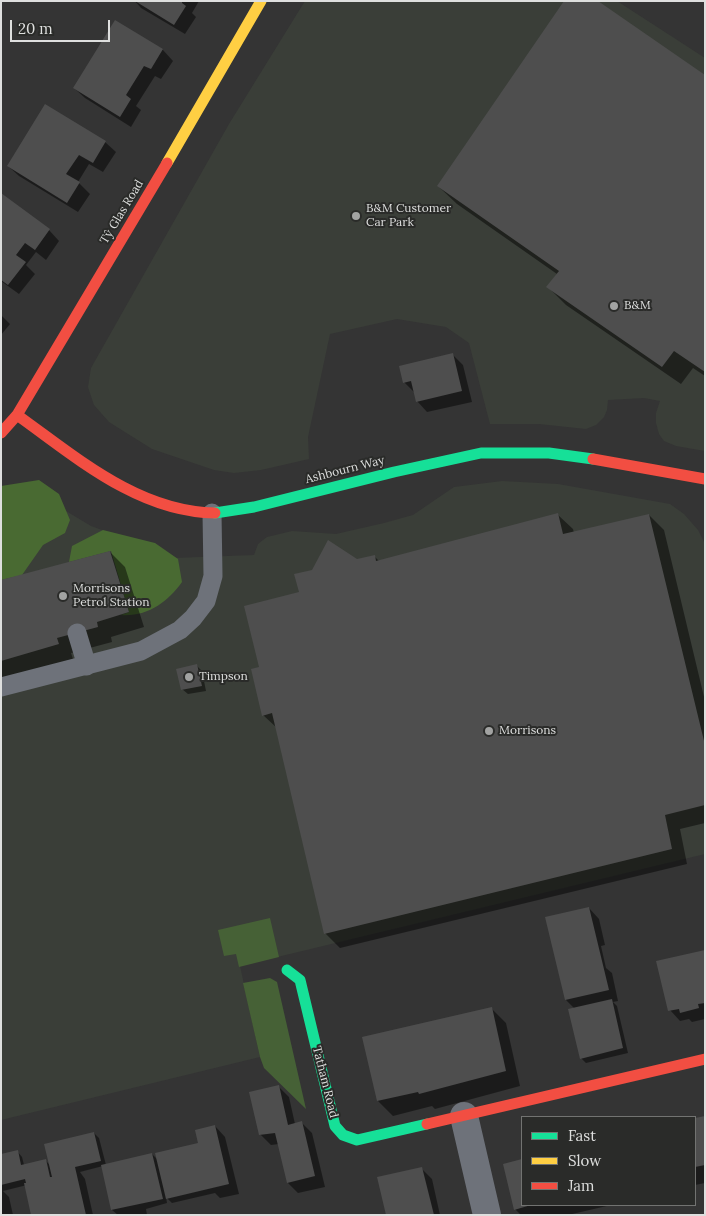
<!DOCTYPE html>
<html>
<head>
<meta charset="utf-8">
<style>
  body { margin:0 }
  #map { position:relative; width:706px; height:1216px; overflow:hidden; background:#343434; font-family:Lora,serif }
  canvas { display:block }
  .frame { position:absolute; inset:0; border:2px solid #dedfde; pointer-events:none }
  .legend { position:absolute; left:521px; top:1116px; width:175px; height:90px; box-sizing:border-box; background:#2a2b29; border:1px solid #727371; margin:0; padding:6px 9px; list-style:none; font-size:15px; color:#dedfde }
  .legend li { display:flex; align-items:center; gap:10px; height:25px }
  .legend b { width:25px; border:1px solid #727371 }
  .scale { position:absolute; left:10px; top:20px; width:100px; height:22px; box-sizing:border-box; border:2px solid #dedfde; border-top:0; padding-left:6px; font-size:15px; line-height:18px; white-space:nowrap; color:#dedfde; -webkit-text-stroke:4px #2a2b29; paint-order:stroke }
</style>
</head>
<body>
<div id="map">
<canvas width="706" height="1216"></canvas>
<div class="frame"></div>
<ul class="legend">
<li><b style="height:6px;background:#16e098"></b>Fast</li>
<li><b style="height:6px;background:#ffcf43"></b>Slow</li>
<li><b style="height:6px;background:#f24e42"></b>Jam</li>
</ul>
<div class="scale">20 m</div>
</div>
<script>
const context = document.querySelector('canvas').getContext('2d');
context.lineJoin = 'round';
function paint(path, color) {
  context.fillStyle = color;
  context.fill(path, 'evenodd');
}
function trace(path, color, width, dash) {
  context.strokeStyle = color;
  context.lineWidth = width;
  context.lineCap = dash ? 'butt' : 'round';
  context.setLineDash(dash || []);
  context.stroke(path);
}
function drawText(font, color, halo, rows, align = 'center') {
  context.font = font + ' Lora,serif';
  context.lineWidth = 4;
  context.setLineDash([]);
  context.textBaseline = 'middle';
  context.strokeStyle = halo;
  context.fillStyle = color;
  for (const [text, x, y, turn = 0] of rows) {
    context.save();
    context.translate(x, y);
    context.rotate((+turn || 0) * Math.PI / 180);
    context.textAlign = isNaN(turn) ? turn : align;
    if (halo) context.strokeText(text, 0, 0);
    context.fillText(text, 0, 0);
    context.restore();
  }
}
paint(new Path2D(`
  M305,1H617L705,58V451L676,446L664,441L659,434L656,423V413L660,401L644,398L608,400L607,410L604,417L596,425L586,429L539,424H490L469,343L446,327L397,319L330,334L308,437L309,459L261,470L234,473L214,470L152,449L109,422L94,405L88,387L91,368L229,124Z
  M502,481L558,484L670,504L684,514L698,530L705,544V854L240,966L260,1057L1,1120V501L51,502L91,526L135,542L174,558L254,555L258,544L267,537L292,531L336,534L384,523L413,515L454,487Z`), '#3a3e38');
paint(new Path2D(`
  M270,918L279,957L239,967L236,954L224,956L218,930Z
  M270,978L277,982L306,1109L264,1068L260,1057L243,983Z`), '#466136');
paint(new Path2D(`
  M39,480L59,494L70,520L65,533L43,545L22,575L1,580V486Z
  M103,530L155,543L178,559L182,582C168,602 147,617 121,615L129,612L111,551L69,562L72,546Z`), '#496a32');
paint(new Path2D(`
  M135,1H199L192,13L196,17L185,34L141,8Z
  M115,21L163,50L173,61L161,79L155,76L136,106L141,110L131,127L85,98L74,88Z
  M705,76V376L693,368L681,384L566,305L548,287L557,274L457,204L438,186Z
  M105,142L116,152L103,172L89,164L78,182L90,194L78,212L19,176L8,166Z
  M1,195L49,230L59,241L46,260L36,252L26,265L35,274L19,294L1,281Z
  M1,315L10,324L1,335Z
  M453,355L463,365L472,402L427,412L417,401L415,393L404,382Z
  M558,515L573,529L574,533L649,515L664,530L705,701V823L680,829L687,864L340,948L325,933L277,728L263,715L260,668L301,593L357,560L374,556L379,561Z
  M110,552L125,567L144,627L111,637L112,642L71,653L73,659L1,680V582Z
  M197,666L202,671L206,691L188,694L182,689Z
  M589,908L599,919L605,945L601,946L606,968L612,973L618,1001L613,1002L617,1006L628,1053L586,1063L581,1058L575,1009L566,1000Z
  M705,951V1019L692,1022L689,1019L680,1021L670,1010Z
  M491,1008L506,1023L520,1086L435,1109L432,1106L393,1116L378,1101L364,1038Z
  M279,1087L289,1097L295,1124L302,1123L312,1133L325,1187L298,1193L288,1183L279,1144L271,1145L260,1134Z
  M705,1117V1183L695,1185V1120Z
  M215,1126L225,1137L239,1194L220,1198L215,1193L172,1203L166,1197L167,1203L146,1209L147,1215H118L112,1210L103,1166L80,1172L85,1179L93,1215H33L27,1185L3,1191L9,1197L13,1215H1V1155L17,1151L22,1157L24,1165L45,1160L50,1165L94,1133L99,1138L106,1165L152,1154L158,1160L200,1144Z
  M522,1161V1205H611L568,1215H521L515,1209L505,1165Z
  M421,1168L432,1179L440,1215H387Z`), '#0007');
paint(new Path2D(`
  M135,1H182V3L186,6L174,25Z
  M564,1H598L705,75V372L674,351L662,367L546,287L559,271L437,186Z
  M115,20L163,49L151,69L144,66L126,95L131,99L120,117L73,88Z
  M45,104L106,141L93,163L79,155L66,174L80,182L67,203L7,166Z
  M1,193L50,229L35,250L25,243L16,255L26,262L8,285L1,280Z
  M453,353L462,391L416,402L411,381L403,383L399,366Z
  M558,513L563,534L649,514L705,745V805L665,815L672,849L324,934L272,713L262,716L251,669L259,667L244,606L299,592L294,574L312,570L328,540L357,559L375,555L376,561Z
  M110,551L129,612L97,622L98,627L57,638L59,644L1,661V580Z
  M197,664L202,686L181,690L176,669Z
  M589,907L609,990L565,1000L545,917Z
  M705,950V1003L698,1004L699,1008L680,1013L679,1009L668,1011L656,961Z
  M612,999L623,1048L580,1059L568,1009Z
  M492,1007L506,1071L419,1094L418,1092L377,1101L362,1037Z
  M279,1085L288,1125L302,1121L315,1176L287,1183L275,1133L259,1135L249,1092Z
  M705,1116V1165L695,1167V1118Z
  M215,1125L229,1184L166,1199L155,1153L198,1143L195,1130Z
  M94,1132L101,1161L75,1167L86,1215H31L24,1183H26L25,1179L1,1185V1154L18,1150L21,1165L46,1159L50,1177H52L44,1144Z
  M152,1153L163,1199L111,1210L101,1165Z
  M522,1159V1205H531L514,1210L503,1164Z
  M422,1167L434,1215H386L377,1177Z`), '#4e4e4e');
trace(new Path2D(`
  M77,633L87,666
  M1,687L141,651L180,630L193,618L206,601L213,576L212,513`), '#6e727a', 19);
trace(new Path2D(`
  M464,1116L487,1215`), '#6e727a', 28);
trace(new Path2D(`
  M215,513L254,507L394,472L481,453H549L593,459
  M287,970L300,980L335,1126L343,1135L357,1140L427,1124`), '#16e098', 11);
trace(new Path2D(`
  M167,163L261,1`), '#ffcf43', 11);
trace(new Path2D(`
  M17,415C76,457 138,512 215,513
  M1,433L17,415L167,163
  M593,459L705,479
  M427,1124L705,1059`), '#f24e42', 11);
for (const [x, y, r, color] of [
  [356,216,5,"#a2a3a2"],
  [614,306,5,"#a2a3a2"],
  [63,596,5,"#a2a3a2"],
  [189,677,5,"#a2a3a2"],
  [489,731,5,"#a2a3a2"]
]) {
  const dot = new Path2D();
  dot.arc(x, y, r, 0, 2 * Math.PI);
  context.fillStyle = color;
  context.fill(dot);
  trace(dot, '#2a2b29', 2);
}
drawText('12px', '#dedfde', '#2a2b29', [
  ["B&M Customer",366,209],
  ["Car Park",366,223],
  ["B&M",624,306],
  ["Morrisons",73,589],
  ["Petrol Station",73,603],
  ["Timpson",199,677],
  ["Morrisons",499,731]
], 'left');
drawText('12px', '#dedfde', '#2a2b29', [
  ["Tŷ Glas Road",122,212,-59],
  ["Ashbourn Way",345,470,-14],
  ["Tatham Road",325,1082,76]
]);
</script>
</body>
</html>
